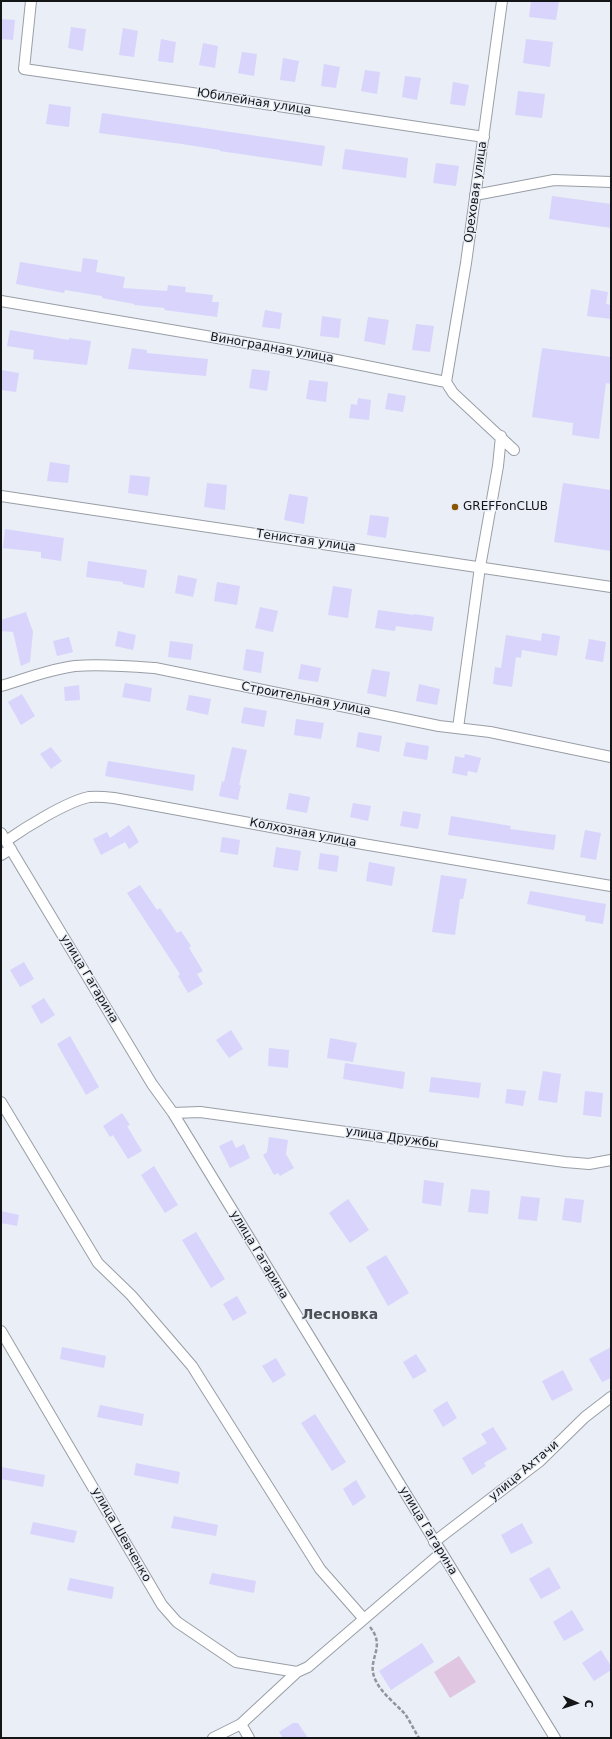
<!DOCTYPE html>
<html>
<head>
<meta charset="utf-8">
<style>
  body { margin:0 }
  #map { position:relative; width:612px; height:1739px; overflow:hidden; background:#e9eef7; font-family:"DejaVu Sans",sans-serif }
  canvas { display:block }
  .frame { position:absolute; inset:0; border:2px solid #131517; pointer-events:none }
  .north { position:absolute; left:556px; top:1683px; width:40px; height:40px; -webkit-text-stroke:3px #e9eef7; paint-order:stroke; rotate:93deg; font-size:11px; font-weight:700; line-height:16px; text-align:center; color:#131517 }
  .north::after { content:''; display:block; margin:auto; width:14px; height:18px; background:#131517; clip-path:polygon(50% 0,100% 100%,50% 72%,0 100%) }
</style>
</head>
<body>
<div id="map">
<canvas width="612" height="1739"></canvas>
<div class="frame"></div>
<div class="north">С</div>
</div>
<script>
const context = document.querySelector('canvas').getContext('2d');
context.lineJoin = 'round';
function paint(path, color) {
  context.fillStyle = color;
  context.fill(path, 'evenodd');
}
function trace(path, color, width, dash) {
  context.strokeStyle = color;
  context.lineWidth = width;
  context.lineCap = dash ? 'butt' : 'round';
  context.setLineDash(dash || []);
  context.stroke(path);
}
function drawText(font, color, halo, rows, align = 'center') {
  context.font = font + ' "DejaVu Sans",sans-serif';
  context.lineWidth = 3;
  context.setLineDash([]);
  context.textBaseline = 'middle';
  context.strokeStyle = halo;
  context.fillStyle = color;
  for (const [text, x, y, turn = 0] of rows) {
    context.save();
    context.translate(x, y);
    context.rotate((+turn || 0) * Math.PI / 180);
    context.textAlign = isNaN(turn) ? turn : align;
    if (halo) context.strokeText(text, 0, 0);
    context.fillText(text, 0, 0);
    context.restore();
  }
}
paint(new Path2D(`
  M459,1656L476,1682L450,1698L434,1672Z`), '#e1c6e1');
paint(new Path2D(`
  M531,1H559L556,20L529,17Z
  M1,19L15,20L13,40L1,39Z
  M71,27L86,29L83,51L68,48Z
  M123,28L138,31L134,57L119,55Z
  M161,39L176,42L173,63L158,61Z
  M526,39L553,42L550,67L523,63Z
  M203,43L218,46L215,68L199,65Z
  M242,52L257,54L254,76L238,73Z
  M283,58L299,61L295,82L280,80Z
  M324,64L340,67L336,88L321,86Z
  M365,70L380,72L377,94L361,91Z
  M405,76L421,78L417,100L402,97Z
  M453,82L469,85L465,106L450,104Z
  M518,91L545,94L542,118L515,115Z
  M49,104L71,107L69,127L46,124Z
  M102,113L325,146L322,166L220,151V150L182,144L99,133Z
  M345,149L408,158L406,178L342,169Z
  M436,163L459,166L456,186L433,183Z
  M552,196L611,204V228L549,219Z
  M83,258L98,260L96,272L125,277L123,288L167,291L168,285L186,287L185,292L213,295L212,302H219L217,317L164,310L165,308L134,305V304L102,298V296L65,290L64,293L16,284L20,262L81,272Z
  M591,289L608,292L606,304L611,305V319L587,316Z
  M265,310L282,313L280,329L262,327Z
  M322,316L341,319L339,338L320,336Z
  M368,317L389,320L385,345L364,341Z
  M416,324L434,326L430,352L412,350Z
  M10,330L69,340V338L91,341L87,365L33,359L34,350L7,346Z
  M132,348L147,350V353L208,359L206,376L128,369Z
  M542,348L611,357V384L606,383L599,439L572,435L573,423L532,417Z
  M252,369L270,371L267,391L249,388Z
  M1,370L19,373L16,392L1,390Z
  M309,380L328,382L326,402L306,399Z
  M388,393L406,396L403,412L385,409Z
  M358,398L371,400L369,420L349,418L351,404L357,405Z
  M50,462L70,465L68,483L47,481Z
  M130,475L150,477L148,496L128,493Z
  M207,483L227,485L225,510L204,507Z
  M563,483L611,490V551L554,542Z
  M289,494L308,497L304,524L284,520Z
  M370,515L389,517L386,538L367,535Z
  M5,529L64,538L61,561L41,558V552L3,548Z
  M88,561L147,570L144,588L123,584V582L86,577Z
  M178,575L197,579L193,597L175,593Z
  M217,582L240,586L237,605L214,601Z
  M333,586L352,589L348,618L328,615Z
  M260,607L278,611L273,632L255,628Z
  M378,610L414,615V614L434,617L432,631L396,626L395,631L375,628Z
  M26,612L33,632L30,662L21,666L13,632L1,631V620Z
  M118,631L136,635L133,650L115,646Z
  M542,633L560,636L557,656L522,650L521,658L516,657L512,687L493,684L495,667L501,668L506,635L541,641Z
  M69,637L73,652L57,656L53,641Z
  M589,639L606,642L603,662L585,659Z
  M170,641L193,644L191,660L168,657Z
  M246,649L264,652L261,673L243,670Z
  M301,664L321,668L318,682L298,679Z
  M372,669L390,672L386,697L367,693Z
  M125,683L152,688L150,702L122,697Z
  M419,684L440,689L437,705L416,701Z
  M79,685L80,700L65,701L64,687Z
  M22,694L35,716L21,725L8,702Z
  M189,695L211,699L208,715L186,710Z
  M244,707L267,711L264,727L241,723Z
  M296,719L324,723L321,739L294,735Z
  M358,732L382,736L379,752L356,747Z
  M406,742L429,746L427,760L403,756Z
  M51,747L62,761L51,769L40,754Z
  M232,747L247,750L239,785H241L238,800L219,796L222,781L224,782Z
  M465,754L481,758L477,773L468,771L467,776L452,773L455,756L464,758Z
  M108,761L195,775L193,791L105,776Z
  M289,793L310,797L307,813L286,809Z
  M353,803L371,806L368,821L350,817Z
  M403,811L421,814L418,829L400,826Z
  M451,816L511,826L510,829L556,835L554,850L448,835Z
  M129,825L139,842L129,849L125,842L101,855L93,839L107,832L110,838Z
  M585,830L601,833L596,860L580,857Z
  M222,837L240,840L238,855L220,852Z
  M276,847L301,851L298,871L273,867Z
  M320,853L339,856L337,872L318,869Z
  M369,862L395,867L392,886L366,881Z
  M441,875L467,879L463,899H460L455,935L432,932Z
  M140,885L157,910L160,908L177,933L181,931L191,946L189,948L203,971L197,974L203,984L188,993L178,976L180,974L127,893Z
  M530,891L606,904L603,924L585,921L586,916L527,904Z
  M24,962L34,979L20,987L10,970Z
  M44,998L55,1015L41,1024L31,1006Z
  M231,1030L243,1049L229,1058L216,1040Z
  M70,1036L99,1087L86,1095L57,1044Z
  M330,1038L357,1043L353,1062L327,1058Z
  M269,1048L289,1050L288,1068L268,1066Z
  M345,1063L405,1072L403,1089L343,1079Z
  M543,1071L561,1074L557,1103L538,1100Z
  M431,1077L481,1083L479,1098L429,1092Z
  M507,1089L526,1091L523,1106L505,1103Z
  M585,1091L603,1093L601,1117L583,1115Z
  M122,1113L130,1125L127,1126L142,1151L128,1159L113,1135L110,1137L103,1126Z
  M269,1137L288,1140L286,1154L294,1168L280,1176L278,1173L274,1175L263,1155L267,1152Z
  M232,1140L236,1148L244,1144L250,1158L230,1168L219,1146Z
  M154,1166L178,1205L165,1213L141,1175Z
  M424,1180L444,1183L441,1206L422,1203Z
  M471,1189L490,1191L488,1214L468,1212Z
  M521,1196L540,1198L537,1221L518,1219Z
  M565,1198L584,1200L581,1223L562,1220Z
  M348,1199L369,1230L350,1243L329,1213Z
  M1,1211L19,1215L17,1226L1,1223Z
  M196,1232L225,1279L211,1288L182,1240Z
  M386,1255L409,1293L388,1306L366,1267Z
  M237,1296L247,1313L233,1321L223,1304Z
  M62,1347L106,1356L104,1368L60,1359Z
  M611,1347V1378L602,1382L589,1359Z
  M416,1354L427,1371L413,1379L403,1362Z
  M276,1358L286,1375L273,1383L262,1366Z
  M563,1370L573,1390L552,1401L542,1381Z
  M447,1401L457,1418L443,1427L433,1410Z
  M100,1405L144,1414L142,1426L97,1417Z
  M315,1414L346,1462L332,1471L301,1423Z
  M493,1427L507,1449L484,1463L486,1466L472,1475L462,1458L487,1443L481,1434Z
  M136,1463L180,1472L178,1484L134,1475Z
  M1,1467L45,1475L43,1487L1,1479Z
  M356,1480L366,1497L353,1506L343,1489Z
  M174,1516L218,1525L216,1536L171,1528Z
  M33,1522L77,1531L74,1543L30,1534Z
  M522,1523L533,1543L511,1554L501,1535Z
  M549,1567L561,1588L541,1599L529,1579Z
  M212,1573L256,1581L254,1593L209,1584Z
  M70,1578L114,1587L112,1599L67,1590Z
  M572,1610L584,1630L564,1641L553,1622Z
  M422,1643L434,1662L391,1690L379,1671Z
  M601,1650L611,1666V1670L594,1681L582,1663Z
  M293,1723H298L308,1738H283L279,1732Z`), '#d9d4fb');
const street = new Path2D(`
  M31,1L24,69L192,93L484,137
  M475,195L554,180L611,182
  M1,301L282,349L446,382L453,393L514,450
  M446,382L466,263L502,1
  M1,496L611,587
  M1,686C25,679 50,669 75,666C102,664 128,666 155,668L439,726L490,732L611,757
  M458,728L480,567L498,466L501,436
  M1,833L152,1084L173,1113L555,1738
  M6,841C26,827 66,802 89,797C97,796 106,797 114,798L363,844L611,886
  M1,855L11,849
  M1,1102L98,1263L131,1295L192,1366L320,1569L364,1619
  M173,1113L200,1112L565,1162L589,1164L611,1160
  M1,1331L162,1605L177,1622L236,1662L297,1672
  M434,1542L540,1461L585,1417L611,1397
  M241,1724L249,1738
  M213,1738L241,1724L297,1672L308,1667L441,1553`);
trace(street, '#999ea6', 12);
trace(new Path2D(`
  M370,1627C387,1648 366,1659 375,1679C381,1693 395,1703 405,1714C410,1721 414,1730 419,1738`), '#92969c', 2.5, [4, 2]);
trace(street, '#fff', 10);
for (const [x, y, r, color] of [
  [455,507,4,"#8a5502"]
]) {
  const dot = new Path2D();
  dot.arc(x, y, r, 0, 2 * Math.PI);
  context.fillStyle = color;
  context.fill(dot);
  trace(dot, '#e9eef7', 1.5);
}
drawText('12px', '#131517', '#e9eef7', [
  ["Юбилейная улица",254,102,9],
  ["Ореховая улица",476,192,-82],
  ["Виноградная улица",272,348,10],
  ["Тенистая улица",306,541,8],
  ["Строительная улица",306,699,11],
  ["Колхозная улица",303,833,11],
  ["улица Гагарина",89,979,59],
  ["улица Дружбы",392,1138,8],
  ["улица Гагарина",259,1255,59],
  ["улица Ахтачи",524,1471,-40],
  ["улица Гагарина",428,1531,59],
  ["улица Шевченко",121,1535,60]
]);
drawText('12px', '#131517', '#e9eef7', [
  ["GREFFonCLUB",463,507]
], 'left');
drawText('bold 14px', '#4a4e55', '#e9eef7', [
  ["Лесновка",340,1315]
]);
</script>
</body>
</html>
